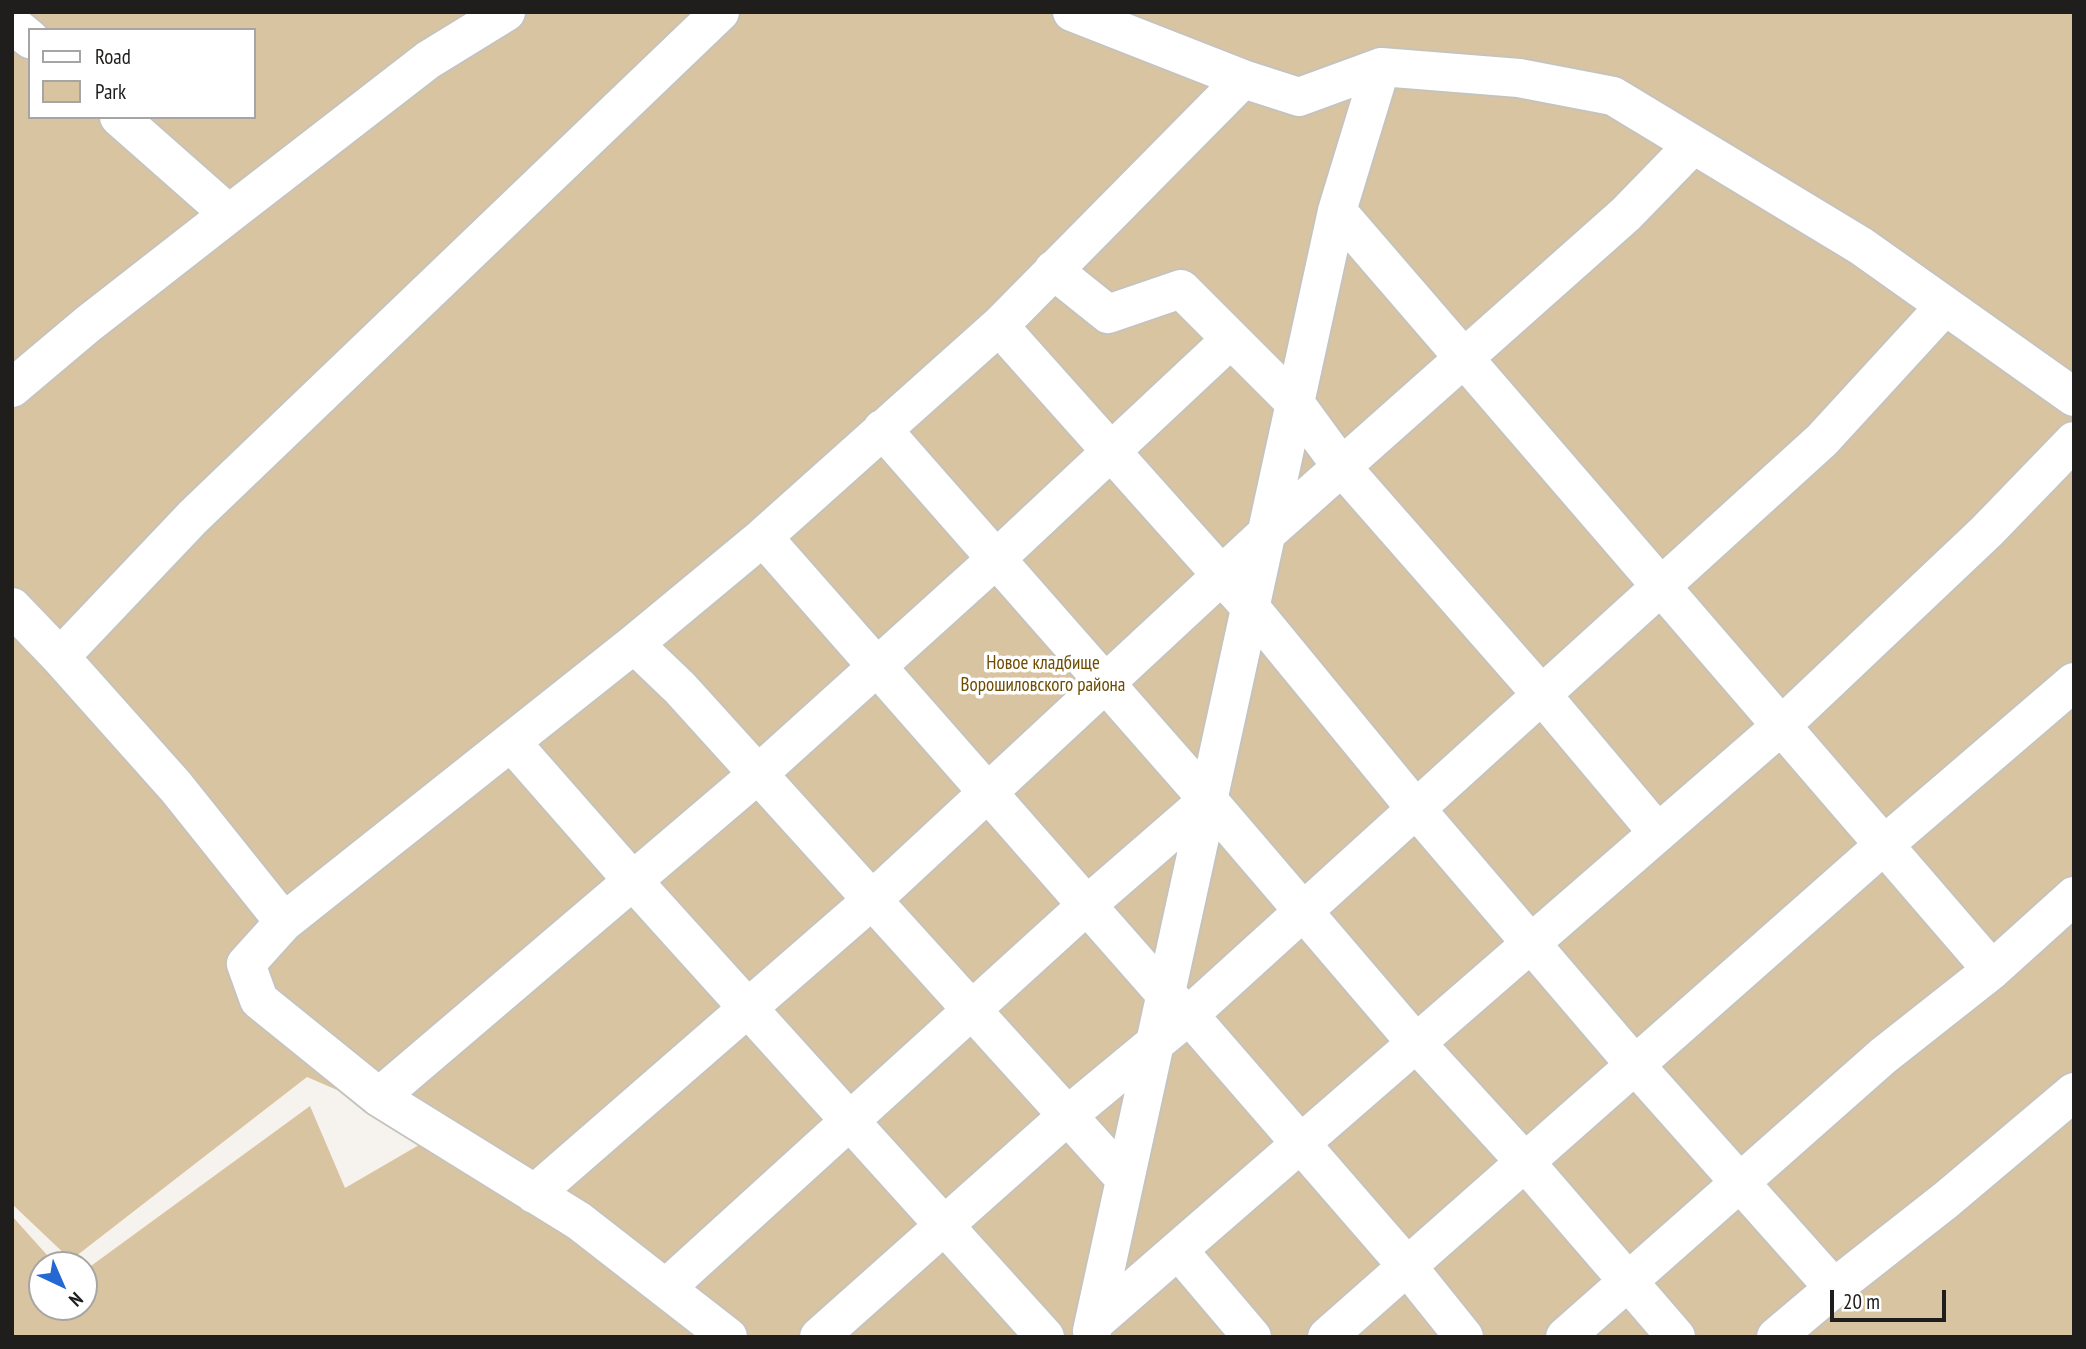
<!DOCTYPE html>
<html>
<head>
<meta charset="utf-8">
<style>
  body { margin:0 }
  #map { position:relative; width:2086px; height:1349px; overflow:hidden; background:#f6f2ed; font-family:"PT Sans Narrow",sans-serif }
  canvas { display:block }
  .frame { position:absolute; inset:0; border:14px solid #201e1c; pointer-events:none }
  .legend { position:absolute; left:28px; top:28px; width:228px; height:91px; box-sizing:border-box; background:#fff; border:2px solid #a6a5a4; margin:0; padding:9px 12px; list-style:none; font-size:21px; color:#201e1c }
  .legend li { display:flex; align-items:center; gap:14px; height:35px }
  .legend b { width:35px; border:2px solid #a6a5a4 }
  .north { position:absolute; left:28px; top:1251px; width:70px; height:70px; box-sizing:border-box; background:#fff; border:2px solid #a6a5a4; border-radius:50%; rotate:136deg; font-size:19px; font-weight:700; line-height:28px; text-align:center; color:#201e1c }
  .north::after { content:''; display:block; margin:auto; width:24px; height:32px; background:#2468d4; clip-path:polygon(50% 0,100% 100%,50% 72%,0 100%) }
  .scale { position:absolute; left:1830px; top:1290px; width:116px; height:32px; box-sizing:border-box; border:4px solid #201e1c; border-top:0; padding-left:9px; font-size:21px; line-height:24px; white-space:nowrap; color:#201e1c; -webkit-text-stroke:5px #fff; paint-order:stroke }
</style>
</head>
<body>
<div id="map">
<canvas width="2086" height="1349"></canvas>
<div class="frame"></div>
<ul class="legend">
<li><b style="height:9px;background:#fff"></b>Road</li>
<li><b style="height:19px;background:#d9c4a2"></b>Park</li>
</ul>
<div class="north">N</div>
<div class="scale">20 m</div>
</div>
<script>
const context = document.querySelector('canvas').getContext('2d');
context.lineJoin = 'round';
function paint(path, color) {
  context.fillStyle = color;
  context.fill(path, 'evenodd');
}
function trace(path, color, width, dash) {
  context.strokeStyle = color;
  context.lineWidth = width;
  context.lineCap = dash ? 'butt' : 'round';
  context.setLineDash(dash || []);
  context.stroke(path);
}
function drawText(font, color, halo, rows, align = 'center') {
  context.font = font + ' "PT Sans Narrow",sans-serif';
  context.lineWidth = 7;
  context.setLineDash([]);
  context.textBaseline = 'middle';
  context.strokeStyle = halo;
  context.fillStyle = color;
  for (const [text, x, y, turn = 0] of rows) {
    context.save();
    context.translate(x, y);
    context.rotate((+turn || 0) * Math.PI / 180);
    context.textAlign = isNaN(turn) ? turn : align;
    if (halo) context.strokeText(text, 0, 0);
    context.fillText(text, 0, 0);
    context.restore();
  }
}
paint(new Path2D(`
  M12,12H2074V1337H706L577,1235L365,1102L307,1077L71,1260L12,1204ZM30,30H254V117H30Z
  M310,1106L345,1188L419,1145L575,1242L695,1337H12V1216L56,1265H42V1307H84V1271Z`), '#d9c4a2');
const minor = new Path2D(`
  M1072,12L1243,79L1299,97L1381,67L1519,78L1613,96L1861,246L2074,397
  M12,24L30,39
  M1337,211L1992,970L2074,896
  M229,214L428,60L506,12
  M1053,270L1108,314L1181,289L1231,339
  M999,326L1243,79
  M12,388L88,324L229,214L119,117
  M882,429L1208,800L1416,1043L1525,1162L1676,1337
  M763,537L1165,994L1189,1015L1822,440L1945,306
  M12,607L60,657
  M634,644L680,688L1125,1179
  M511,742L633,881L1045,1337
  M284,922L176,787L60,657L193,517L720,12
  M379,1097L758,774L996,559L1231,339L1295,403L1341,466L1542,695L1658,833
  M534,1194L872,900L1267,533L1626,214L1693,145
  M1178,1250L1252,1337
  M666,1288L1087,905L1208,800
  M1834,1288L1946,1200L2074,1092
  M1094,1323L1781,726L1987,531L2074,441
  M1092,1331L1337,211L1381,67
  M728,1337L579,1221L379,1097L259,1000L246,964L284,922L634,644L763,537L999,326L1250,607L1416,809L1635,1065L1834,1288L1776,1337
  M819,1337L1067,1116L1189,1015L1407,1266L1464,1337
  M1327,1337L1884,845L2074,682
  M1565,1337L1883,1056L1992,970`);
trace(minor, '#c6c3bd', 42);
trace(minor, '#fff', 38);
drawText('19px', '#6d4b00', '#fff', [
  ["Новое кладбище",1043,664],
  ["Ворошиловского района",1043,686]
]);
</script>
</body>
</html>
